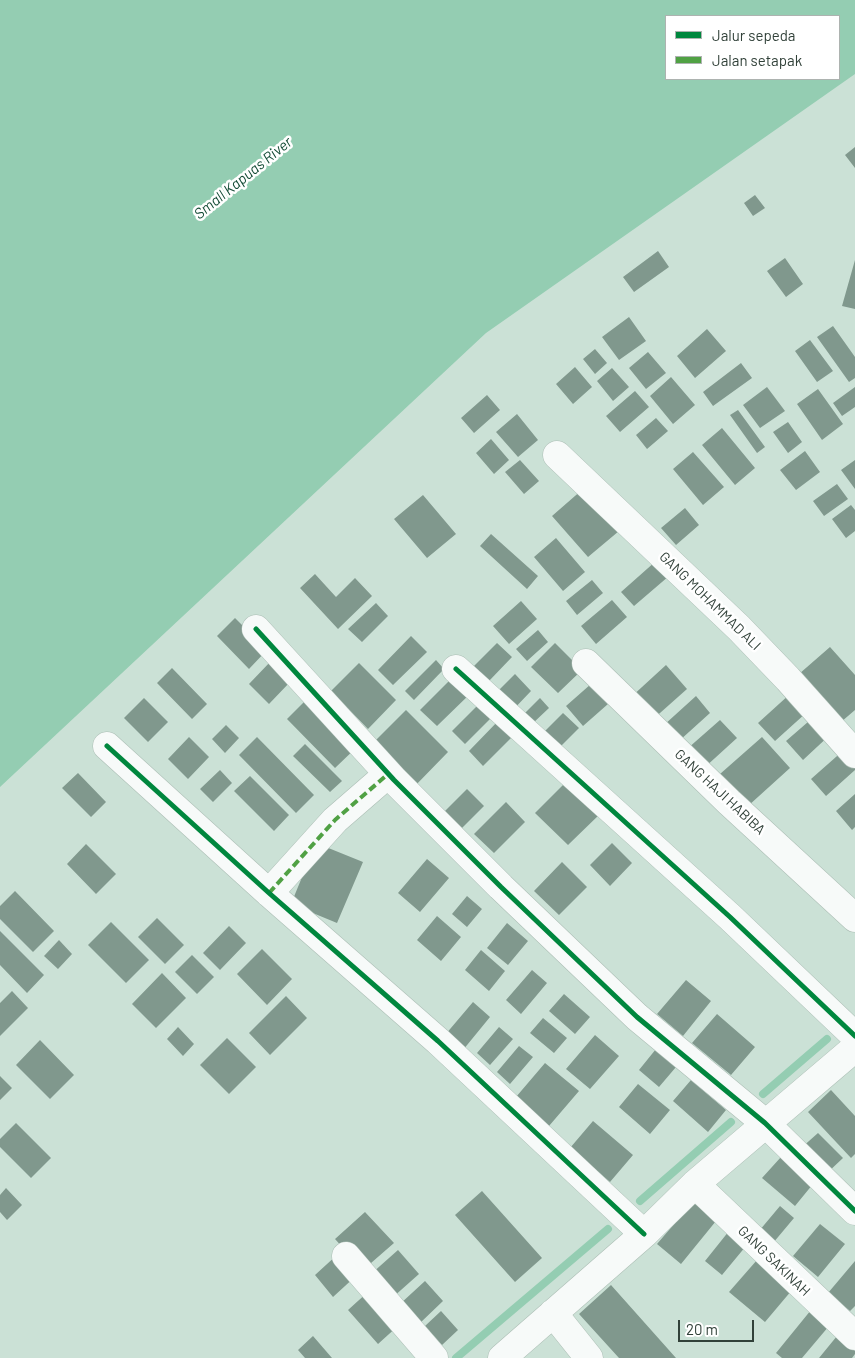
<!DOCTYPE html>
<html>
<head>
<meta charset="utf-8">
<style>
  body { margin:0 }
  #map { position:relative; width:855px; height:1358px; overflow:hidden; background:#cbe1d6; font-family:Barlow,sans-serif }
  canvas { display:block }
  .legend { position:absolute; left:665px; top:15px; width:175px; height:65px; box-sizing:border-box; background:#fff; border:1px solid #adb3b0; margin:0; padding:6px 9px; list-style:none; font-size:15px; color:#314139 }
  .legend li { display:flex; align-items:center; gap:10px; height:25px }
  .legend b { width:25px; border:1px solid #adb3b0 }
  .scale { position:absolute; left:678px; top:1320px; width:76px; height:22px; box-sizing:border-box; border:2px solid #314139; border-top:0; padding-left:6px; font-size:15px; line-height:18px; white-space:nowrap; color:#314139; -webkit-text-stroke:4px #fff; paint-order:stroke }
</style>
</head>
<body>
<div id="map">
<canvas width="855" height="1358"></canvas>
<ul class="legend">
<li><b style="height:6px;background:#00873e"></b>Jalur sepeda</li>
<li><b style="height:6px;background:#50a144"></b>Jalan setapak</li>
</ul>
<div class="scale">20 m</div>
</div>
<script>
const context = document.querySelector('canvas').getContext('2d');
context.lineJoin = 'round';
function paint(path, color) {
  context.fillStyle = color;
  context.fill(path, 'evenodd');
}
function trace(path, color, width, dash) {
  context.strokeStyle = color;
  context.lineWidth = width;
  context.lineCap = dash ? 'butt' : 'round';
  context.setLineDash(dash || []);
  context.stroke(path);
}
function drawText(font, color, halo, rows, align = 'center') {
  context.font = font + ' Barlow,sans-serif';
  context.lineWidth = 5;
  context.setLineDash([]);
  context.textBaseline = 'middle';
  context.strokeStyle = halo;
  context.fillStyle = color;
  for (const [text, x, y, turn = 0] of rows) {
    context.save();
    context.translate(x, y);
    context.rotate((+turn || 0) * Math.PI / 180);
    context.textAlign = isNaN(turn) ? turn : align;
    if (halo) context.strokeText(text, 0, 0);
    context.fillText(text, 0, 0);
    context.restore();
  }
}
paint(new Path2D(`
  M0,0H855V74L486,333L0,787ZM666,16H839V79H666Z`), '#94cdb2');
trace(new Path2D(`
  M763,1094L827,1039
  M640,1201L731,1122
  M456,1358L608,1229`), '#94cdb2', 8);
paint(new Path2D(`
  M855,147V168L845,155Z
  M755,195L765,208L753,216L744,203Z
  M658,251L669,267L634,292L623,277Z
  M785,258L803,284L786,297L767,271Z
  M855,260V309L842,306Z
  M629,317L646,341L619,360L602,337Z
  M833,326L855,357V378L849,382L817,337Z
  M707,329L726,351L695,378L677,356Z
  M810,340L833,371L817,382L795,351Z
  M595,349L607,363L595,374L583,359Z
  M648,352L666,373L646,389L629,368Z
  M741,363L752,378L713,406L703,392Z
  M575,367L592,387L573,404L556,384Z
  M612,368L629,387L613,401L597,381Z
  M671,377L695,405L673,424L650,396Z
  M767,387L785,411L760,428L743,405Z
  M855,387V407L842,416L833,403Z
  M818,389L843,424L822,440L797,404Z
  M635,391L649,407L620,432L606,416Z
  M487,395L500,410L474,433L461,418Z
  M738,410L765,447L757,453L730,415Z
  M517,414L538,440L518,457L496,432Z
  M656,418L668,431L647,449L636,435Z
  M788,422L802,442L788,453L773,432Z
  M722,428L755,468L735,485L702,445Z
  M491,439L509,460L494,474L476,453Z
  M805,451L820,472L796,490L780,470Z
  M693,452L724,487L703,505L673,469Z
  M520,460L539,481L524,494L505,472Z
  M855,460V489L841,470Z
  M837,484L848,499L824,516L813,501Z
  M583,489L619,531L588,557L552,516Z
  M423,495L456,534L427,558L394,519Z
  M851,505L855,510V531L846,538L832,519Z
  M685,508L699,525L676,545L661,528Z
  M491,534L538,576L527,589L480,546Z
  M556,538L585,572L563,591L534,557Z
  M656,561L669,576L634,606L621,592Z
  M315,574L336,597L355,578L372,596L338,629L300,588Z
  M592,580L603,593L577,615L566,601Z
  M612,600L627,617L596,644L581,626Z
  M521,601L537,619L509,644L493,626Z
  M376,603L388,616L362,642L348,629Z
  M235,618L267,650L249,669L217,636Z
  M538,630L548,642L527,661L516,649Z
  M411,636L427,652L393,685L378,670Z
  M497,643L512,657L489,681L474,666Z
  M555,643L582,670L558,693L531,667Z
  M830,647L855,675V710L841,722L799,674Z
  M436,660L444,669L414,700L405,691Z
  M271,661L291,681L269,704L249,684Z
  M359,663L396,700L368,729L331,691Z
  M666,665L687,689L651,721L630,698Z
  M172,668L207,704L192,719L157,683Z
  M515,674L531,691L511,712L494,695Z
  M455,675L472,692L437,726L420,710Z
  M591,684L608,704L583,726L566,706Z
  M790,694L806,713L775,741L758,723Z
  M310,696L359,745L335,768L287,719Z
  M696,696L710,713L679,741L664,725Z
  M144,698L168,722L148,742L124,718Z
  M485,698L498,711L465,744L452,731Z
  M540,698L549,708L531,725L522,716Z
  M406,710L448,752L413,788L371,745Z
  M563,713L579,728L552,755L537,739Z
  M816,715L832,733L803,760L786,741Z
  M499,720L514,735L483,766L469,751Z
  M720,720L737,738L704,768L687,749Z
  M226,725L239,738L225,753L212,739Z
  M189,737L209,757L188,779L168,759Z
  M257,737L314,795L296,813L239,755Z
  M762,737L790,768L748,806L720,774Z
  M305,744L342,781L330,792L293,756Z
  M845,749L855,760V770L826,796L811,779Z
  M220,770L232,783L213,802L200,789Z
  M78,773L106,802L91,817L62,788Z
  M250,776L289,815L274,831L234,791Z
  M569,779L602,812L568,845L535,813Z
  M467,789L484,806L460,830L443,813Z
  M855,794V827L852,830L836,811Z
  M506,802L525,822L494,853L474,834Z
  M316,843L363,862L337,923L291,904Z
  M612,843L632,863L610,886L590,865Z
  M86,844L116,874L96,894L67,864Z
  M427,859L449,878L420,912L398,893Z
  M562,862L587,887L559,915L534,891Z
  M15,891L54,931L33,952L0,919V906Z
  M467,896L482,909L467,927L452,914Z
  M437,916L461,937L441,961L417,940Z
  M157,918L184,945L165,964L138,937Z
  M111,922L149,960L126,983L88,945Z
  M507,923L528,941L508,965L487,948Z
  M229,926L246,943L220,970L203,953Z
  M0,931L44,975L27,993L0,965Z
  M59,940L72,954L58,969L44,956Z
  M262,949L292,979L267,1005L237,974Z
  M481,950L505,971L489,991L465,970Z
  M192,955L214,977L197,994L175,972Z
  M532,970L547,983L521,1014L506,1000Z
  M162,973L186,998L156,1028L132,1004Z
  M686,980L711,1001L683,1036L657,1014Z
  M12,991L28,1008L0,1036V1003Z
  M564,994L590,1017L575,1034L549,1011Z
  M286,996L307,1018L270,1055L249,1033Z
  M473,1002L490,1017L463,1050L445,1035Z
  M717,1014L755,1047L731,1075L692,1043Z
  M543,1018L567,1038L554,1053L530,1033Z
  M178,1027L194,1044L183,1056L167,1039Z
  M499,1027L513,1039L490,1065L477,1053Z
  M595,1035L619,1056L590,1089L566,1069Z
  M227,1038L256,1067L229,1094L200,1065Z
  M40,1040L74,1075L50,1099L16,1065Z
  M519,1046L533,1057L510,1084L497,1072Z
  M656,1049L676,1067L659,1087L639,1070Z
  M545,1063L579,1091L549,1126L516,1097Z
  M0,1076L12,1088L0,1100Z
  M691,1080L726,1110L708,1132L673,1101Z
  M638,1084L670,1110L650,1134L619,1107Z
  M831,1090L855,1116V1154L851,1158L808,1112Z
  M593,1121L633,1155L610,1182L570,1148Z
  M16,1123L51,1158L31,1178L0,1147V1139Z
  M818,1133L843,1158L825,1175L800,1149Z
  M781,1157L813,1184L795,1206L762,1178Z
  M6,1188L22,1205L7,1220L0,1212V1195Z
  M482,1191L542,1258L515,1282L455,1215Z
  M693,1202L716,1221L681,1264L657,1244Z
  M780,1206L794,1218L768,1249L754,1237Z
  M365,1212L394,1243L363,1270L335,1239Z
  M820,1224L845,1244L818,1277L793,1256Z
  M729,1231L746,1246L722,1275L705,1261Z
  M398,1250L419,1274L392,1298L371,1274Z
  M338,1254L357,1275L333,1297L315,1275Z
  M757,1260L792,1290L765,1322L729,1292Z
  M855,1261V1306L850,1311L828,1293Z
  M425,1281L443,1301L419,1324L400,1304Z
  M611,1285L676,1358H619L579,1314Z
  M369,1291L399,1325L378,1344L348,1310Z
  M811,1310L829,1326L802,1358H782L776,1353Z
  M441,1311L458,1330L442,1345L425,1326Z
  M313,1336L332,1358H305L298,1350Z
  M837,1336L855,1351V1354L852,1358H819Z`), '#80988d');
const minor = new Path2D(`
  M557,455L739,628L788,679L855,754
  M256,629L394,780L501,887L637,1017L765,1123L855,1211
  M586,663L729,802L855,918
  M456,669L730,917L855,1036
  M107,746L269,893L438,1041L644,1234
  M269,893L335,820L388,774
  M695,1184L855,1336
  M346,1256L434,1358
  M553,1313L589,1358
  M502,1358L644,1234L695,1184L855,1048`);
trace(minor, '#acbeb5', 29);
trace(minor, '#f7faf9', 28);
trace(new Path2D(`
  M269,893L335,820L388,774`), '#50a144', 4, [8, 4]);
trace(new Path2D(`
  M256,629L394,780L501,887L637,1017L765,1123L855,1211
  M456,669L730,917L855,1036
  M107,746L269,893L438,1041L644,1234`), '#00873e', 5);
drawText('14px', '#314139', '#fff', [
  ["GANG MOHAMMAD ALI",710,601,44],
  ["GANG HAJI HABIBA",720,792,43],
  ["GANG SAKINAH",774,1261,44]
]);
drawText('italic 15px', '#144c36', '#fff', [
  ["Small Kapuas River",243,178,-39]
]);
</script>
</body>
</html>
